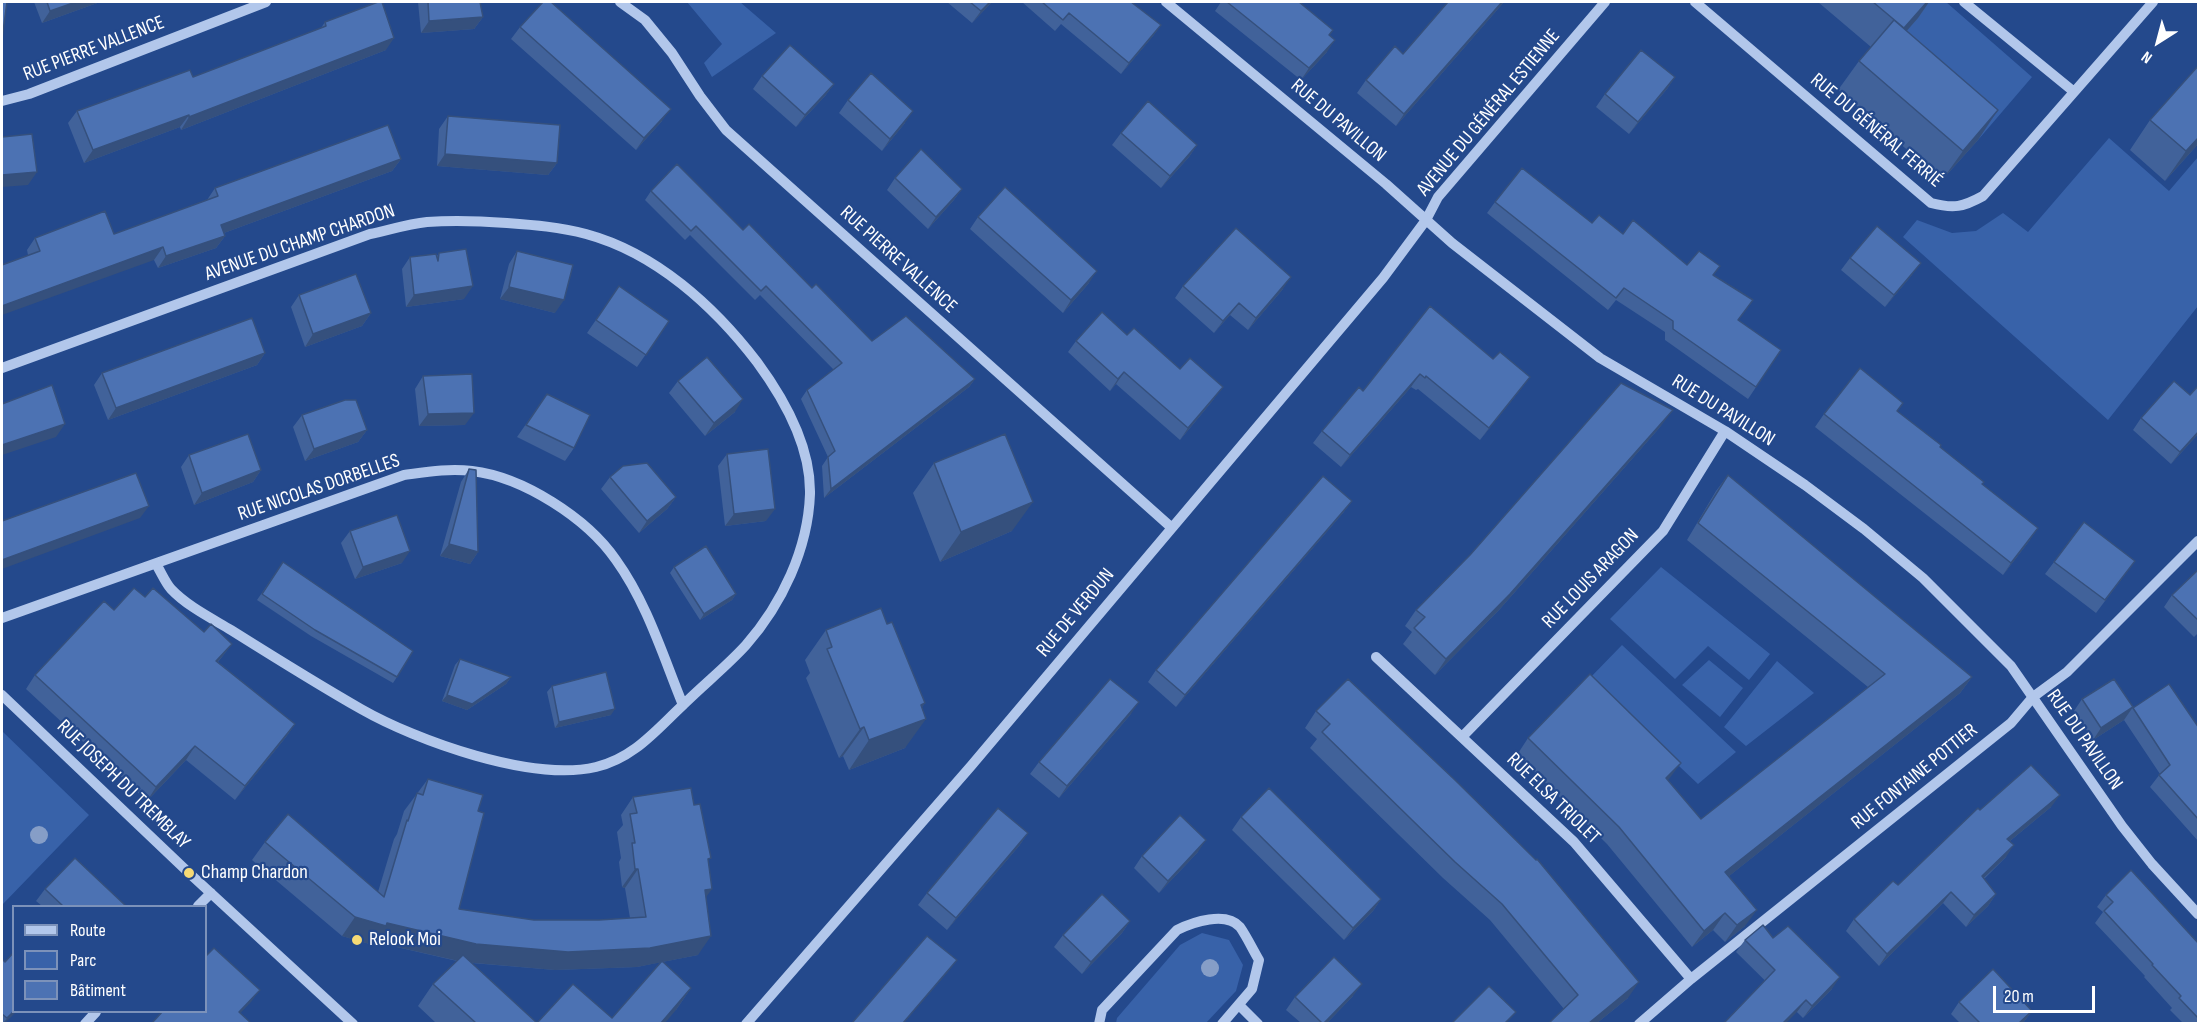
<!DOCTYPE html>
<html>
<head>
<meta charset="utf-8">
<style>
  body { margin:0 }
  #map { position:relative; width:2200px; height:1025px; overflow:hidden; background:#24498c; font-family:"Sofia Sans Condensed",sans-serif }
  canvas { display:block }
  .frame { position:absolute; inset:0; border:3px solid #fff; pointer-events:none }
  .legend { position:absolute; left:12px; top:905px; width:195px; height:108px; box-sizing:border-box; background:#24498c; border:2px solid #7c92ba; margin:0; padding:8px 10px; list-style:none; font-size:18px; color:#fff }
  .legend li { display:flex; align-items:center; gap:12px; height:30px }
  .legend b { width:30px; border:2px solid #7c92ba }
  .north { position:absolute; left:2128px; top:12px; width:60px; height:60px; -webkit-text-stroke:4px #24498c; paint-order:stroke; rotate:216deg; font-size:16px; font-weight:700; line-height:24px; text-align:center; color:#fff }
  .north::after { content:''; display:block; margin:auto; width:21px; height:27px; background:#fff; clip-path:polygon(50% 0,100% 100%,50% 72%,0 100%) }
  .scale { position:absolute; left:1993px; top:986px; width:102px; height:27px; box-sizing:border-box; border:3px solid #fff; border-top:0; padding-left:8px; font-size:18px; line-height:21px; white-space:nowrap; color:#fff; -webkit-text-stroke:4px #24498c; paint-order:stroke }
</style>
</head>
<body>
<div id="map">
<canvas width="2200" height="1025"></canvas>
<div class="frame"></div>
<ul class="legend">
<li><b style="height:8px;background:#b2c7eb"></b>Route</li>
<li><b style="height:16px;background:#3862a9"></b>Parc</li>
<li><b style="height:16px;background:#4c72b3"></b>Bâtiment</li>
</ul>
<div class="north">N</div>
<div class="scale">20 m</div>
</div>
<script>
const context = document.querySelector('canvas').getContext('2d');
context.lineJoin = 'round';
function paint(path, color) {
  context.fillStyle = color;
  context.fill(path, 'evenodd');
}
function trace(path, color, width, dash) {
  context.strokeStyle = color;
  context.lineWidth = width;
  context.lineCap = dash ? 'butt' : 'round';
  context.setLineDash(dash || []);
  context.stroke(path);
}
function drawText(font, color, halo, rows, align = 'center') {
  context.font = font + ' "Sofia Sans Condensed",sans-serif';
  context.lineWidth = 4.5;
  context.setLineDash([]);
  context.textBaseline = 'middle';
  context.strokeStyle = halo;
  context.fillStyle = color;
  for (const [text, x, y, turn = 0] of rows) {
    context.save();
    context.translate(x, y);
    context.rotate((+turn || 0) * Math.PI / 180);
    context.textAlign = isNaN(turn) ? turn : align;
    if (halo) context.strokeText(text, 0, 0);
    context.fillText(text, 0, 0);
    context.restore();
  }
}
paint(new Path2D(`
  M687,2H740L776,33L712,77L704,63L722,44Z
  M1899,2H1946L2032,77L1978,140L1883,58Z
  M2109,138L2169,191L2198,157V306L2108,420L1903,237L1917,220L1952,233L1976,231L2003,213L2028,232Z
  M1661,567L1770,654L1749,680L1708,646L1675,679L1610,619Z
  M1622,645L1736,752L1698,784L1588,680Z
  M1709,660L1743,688L1720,717L1682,685Z
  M1777,661L1814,693L1746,746L1724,727Z
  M3,732L89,815L2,905V734Z
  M1202,933L1229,940L1243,965L1236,991L1206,1023H1116L1117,1018L1180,945Z`), '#3862a9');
trace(new Path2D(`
  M620,2L645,20L672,53L700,96L726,130L1172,528
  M1166,2L1386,184L1452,243L1600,358L1725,431L1805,485L1864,529L1923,578L2011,666L2122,826L2152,864L2198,914
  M1695,2L1931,203C1954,209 1963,207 1983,196L2153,2
  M1964,2L2073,91
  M2,101L29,94L266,2
  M2,368L370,234C389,230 408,224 427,222C454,220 480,221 507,223C534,225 560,227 586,234C656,253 714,306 757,362C785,400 811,446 810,494C808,549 782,604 746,645C727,666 703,685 683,705C656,730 634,758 596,767C532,782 417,741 361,709C317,684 274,657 231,630C211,618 187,606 171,589C165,582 161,572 156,564
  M2,618L404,475C426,472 449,468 472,471C523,477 587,518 616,560C647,603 663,656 683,705
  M1376,657L1574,842L1691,979
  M2,695L189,873L353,1024
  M1462,737L1663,531L1725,431
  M198,906L211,893
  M1239,1005L1258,1024
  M85,1024L96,1012
  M746,1024L971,766L1383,278L1426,220L1438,197L1605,2
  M1099,1024L1102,1010L1177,930C1193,922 1226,911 1240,927C1247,937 1253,950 1259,960L1252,989L1222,1024
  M1639,1024L1691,979L2011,723L2033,697L2067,672L2198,541`), '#b2c7eb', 10);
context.fillStyle = '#869ec7';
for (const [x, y] of [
  [39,835],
  [1210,968]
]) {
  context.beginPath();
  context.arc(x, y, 9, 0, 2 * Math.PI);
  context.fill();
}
paint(new Path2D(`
  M34,2H100L42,23Z
  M418,2H480L483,17L474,29L421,33Z
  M947,2H992L972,23Z
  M1022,2H1131L1161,25L1153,36L1121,74L1061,24L1055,31Z
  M1221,2H1299L1327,52L1301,80L1215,11Z
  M1504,2L1396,126L1357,93L1366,80L1403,54Z
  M1818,2H1929L1918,18L1906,31L1978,140L1942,180L1838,90L1859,61L1871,47Z
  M325,22L386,50L181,130L180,127L84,163L68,123L77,111L193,77L321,28Z
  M520,27L662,121L636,150L511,39Z
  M2199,65V143L2165,181L2130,150L2150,120Z
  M762,76L834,84L825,96L796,127L753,89Z
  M1675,77L1667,89L1629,134L1596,107L1605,94Z
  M848,100L905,123L882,151L839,113Z
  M448,116L557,163L548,175L437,166L439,129Z
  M1121,133L1197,145L1189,157L1161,188L1112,145Z
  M401,159L392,171L224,233L225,236L216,248L158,268L154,260L28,255L27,250L35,238L114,234L207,200L215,188Z
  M895,178L962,189L953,201L928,229L887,190Z
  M651,191L743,230L872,341L975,379L969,387L824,498L822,466L828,457L801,399L807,390L834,370L760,295L755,300L690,235L685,240L645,200Z
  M1495,202L1592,223L1623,234L1687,265L1713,275L1738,320L1781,350L1748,399L1665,340V332L1616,300L1608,310L1487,213Z
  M978,217L1089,283L1063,313L970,229Z
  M517,251L555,313L500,299L509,264Z
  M439,253L464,299L406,307L402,269L410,257L437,256Z
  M1850,258L1912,275L1885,307L1841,270Z
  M619,286L669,321L637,367L587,333Z
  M1183,286L1283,289L1248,330L1230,315L1214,333L1175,298Z
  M299,295L371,313L362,326L305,347L291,307Z
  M1430,306L1493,359L1521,389L1480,440L1418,389L1416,390L1411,387L1341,467L1313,443L1322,431L1363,391Z
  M1127,335L1214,399L1180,440L1116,384L1110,391L1068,352L1076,341Z
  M265,353L257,365L108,420L94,385L102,373Z
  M423,376L465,425L419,426L415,389Z
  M678,381L735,412L705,436L669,393Z
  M2199,385V433L2171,464L2133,430L2141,418L2190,395Z
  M547,394L574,448L565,461L517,437Z
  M1897,411L1982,484L2030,540L2003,575L1815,427L1824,414Z
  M302,415L367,430L358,442L305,461L293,427Z
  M1661,426L1499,610L1435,675L1403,644L1412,632L1405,626L1416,610Z
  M727,454L766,521L725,526L718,466Z
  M189,455L261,470L253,482L194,505L181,467Z
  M934,463L1012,531L940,562L913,493Z
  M469,469L478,552L470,564L440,556L461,482Z
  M1728,475L1972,677L1960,693L1729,876L1745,926L1725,942L1713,930L1692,947L1607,844L1517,755L1528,738L1668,780L1701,819L1868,687L1687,540L1716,491Z
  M610,477L676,497L667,509L639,533L601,489Z
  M1352,501L1343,513L1176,707L1148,682L1156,670Z
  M350,531L402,563L355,579L341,543Z
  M2135,561L2096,613L2045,574L2054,562Z
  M283,562L397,677L393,683L311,636L257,600Z
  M674,567L736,594L732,600L700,620L670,573Z
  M2199,569V632L2194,637L2164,607L2172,595Z
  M145,597L204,632L232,644L218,662L295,724L286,737L235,800L186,760L147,801L26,689L35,675L114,610Z
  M887,624L925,703L922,707L905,748L849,770L843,756L839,758L806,678L810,673L805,660L826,630Z
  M460,659L511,677L506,684L467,710L442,701L455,665Z
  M552,686L611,715L555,728L547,692Z
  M2082,699L2133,707L2199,728V842L2150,787L2160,774L2124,720L2093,740L2074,711Z
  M1316,711L1628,998L1597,1023H1549L1564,1009L1490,920L1443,878L1310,748L1317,739L1305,728Z
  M1131,714L1059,798L1030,774L1039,762Z
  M428,779L478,811L459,909L534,920H599L630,918L625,888L622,887L619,862L621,858L617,832L623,825L621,815L633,797L694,805L708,862L706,897L698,955L662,962L691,988L676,1010L612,1018L661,962L637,967L555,970L472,963L537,1023H436L418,1006L433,984L457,961L375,942L373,945L342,936L252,860L265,842L378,892L394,839L397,834L404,811Z
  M2051,807L2010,841L2006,857L1984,879L1996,894L1988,906L1966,927L1943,903L1879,966L1846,931L1854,919L1898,885L1980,810Z
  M1241,817L1381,899L1373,911L1344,940L1232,830Z
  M1028,833L1019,846L947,930L918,905L927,893Z
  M1198,852L1159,893L1134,868L1142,856Z
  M45,889L126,906H42L36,901Z
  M2106,895L2199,944V1023H2183L2170,1010L2172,1008L2144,977L2145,976L2095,923L2103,912L2097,907Z
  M1130,921L1122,933L1082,974L1054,947L1063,935Z
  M1773,938L1832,989L1803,1018L1736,952L1745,940Z
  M2,959L14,1011L5,1023H2Z
  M1353,996L1327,1023H1301L1286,1010L1295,997Z
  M1959,1002L2032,1011L2023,1023H1960L1951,1014Z`), '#41629a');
paint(new Path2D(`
  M76,2H100L42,23L50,11Z
  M990,2H992L972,23L981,11Z
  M1502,2H1504L1396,126L1404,114Z
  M1927,2H1929L1918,18L1883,58L1904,28Z
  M483,17L474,29L421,33L429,21Z
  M1161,25L1153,36L1121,74L1129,63Z
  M394,38L386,50L181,130L189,117Z
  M1335,40L1327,52L1301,80L1309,68Z
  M1675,77L1667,89L1629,134L1638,122Z
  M834,84L825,96L796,127L805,115Z
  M671,109L662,121L636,150L644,138Z
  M1998,110L1978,140L1942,180L1963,151Z
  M913,111L905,123L882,151L890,139Z
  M189,115L180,127L84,163L93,150Z
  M2199,137V143L2165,181L2186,151Z
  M1197,145L1189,157L1161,188L1170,176Z
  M445,154L557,163L548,175L437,166Z
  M401,159L392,171L213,237L221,225Z
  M37,172L28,185L2,187V175Z
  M962,189L953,201L928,229L936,217Z
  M225,236L216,248L158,268L166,256Z
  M163,247L154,260L2,315V306Z
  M1921,263L1912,275L1885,307L1894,295Z
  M1097,271L1089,283L1063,313L1071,300Z
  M1291,277L1283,289L1248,330L1256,318Z
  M473,286L464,299L406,307L414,295Z
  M509,287L564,300L555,313L500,299Z
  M1239,303L1230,315L1214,333L1223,321Z
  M371,313L362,326L305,347L313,334Z
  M265,353L257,365L108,420L116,408Z
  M1124,372L1116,384L1110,391L1118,379Z
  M1420,374L1411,387L1341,467L1350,455Z
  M1530,377L1521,389L1480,440L1489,428Z
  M975,379L969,387L824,498L831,489Z
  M1223,387L1214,399L1180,440L1188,428Z
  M743,399L735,412L705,436L714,423Z
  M1673,410L1661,426L1499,610L1435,675L1446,659Z
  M474,413L465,425L419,426L428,414Z
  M65,424L56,437L2,455V445Z
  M367,430L358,442L305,461L314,449Z
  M2199,431V433L2171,464L2180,452Z
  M261,470L253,482L194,505L202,493Z
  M676,497L667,509L639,533L647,521Z
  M1352,501L1343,513L1176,707L1185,695Z
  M1033,502L1012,531L940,562L961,532Z
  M149,506L140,518L2,569V560Z
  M775,509L766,521L725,526L734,514Z
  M2038,528L2030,540L2003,575L2011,563Z
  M449,544L478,552L470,564L440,556Z
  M410,551L402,563L355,579L363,567Z
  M736,594L732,600L700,620L704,614Z
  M232,644L222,657L206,674L216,661Z
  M511,677L506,684L467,710L442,701L447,695Z
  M1972,677L1960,693L1714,888L1725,872Z
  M1139,702L1131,714L1059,798L1067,786Z
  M925,703L910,725L926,719L905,748L849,770L869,740Z
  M2133,707L2124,720L2093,740L2101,728Z
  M615,709L611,715L555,728L559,722Z
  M295,724L286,737L235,800L245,786Z
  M864,727L843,756L839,758L860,729Z
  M195,746L186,760L147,801L156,787Z
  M1681,763L1669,779L1654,794L1666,778Z
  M2060,795L2051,807L1999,850L2007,839Z
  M1028,833L1019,846L947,930L956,918Z
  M1206,840L1198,852L1159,893L1168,881Z
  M2014,845L2006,857L1973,888L1982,876Z
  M635,869H638L625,888L622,887Z
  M712,889L699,907L705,890Z
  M1951,892L1943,903L1879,966L1887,954Z
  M1996,894L1988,906L1966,927L1974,915Z
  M1381,899L1373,911L1344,940L1353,928Z
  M1757,910L1745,926L1725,942L1737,925Z
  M1725,913L1713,930L1692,947L1704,931Z
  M355,917L387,923L711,936L698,955L637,967L555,970L463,962L375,942L373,945L342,936Z
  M1130,921L1122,933L1082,974L1091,962Z
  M957,960L948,972L904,1023H903Z
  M1840,977L1832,989L1803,1018L1812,1006Z
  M1639,982L1628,998L1597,1023H1589Z
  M1362,984L1353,996L1327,1023H1324Z
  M691,988L676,1010L665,1023H661Z
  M260,990L251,1002L231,1023L239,1012Z
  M1806,1000L1797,1012L1786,1023H1783Z
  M14,1011H17L5,1023H3Z
  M2032,1011L2023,1023H2019Z`), '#35507d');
const building = new Path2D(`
  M2,2H7L2,39Z
  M47,2H76L50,11Z
  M378,2H382L394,38L189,117V115L93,150L77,111L190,70L193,77L326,26L325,22Z
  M428,2H480L483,17L429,21Z
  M543,2H551L671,109L644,138L520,27Z
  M970,2H990L981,11Z
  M1042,2H1131L1161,25L1129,63L1069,13L1063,20Z
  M1227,2H1299L1333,30L1329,35L1335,40L1309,68Z
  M1448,2H1502L1404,114L1366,80L1395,46L1403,54Z
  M1873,2H1927L1904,28Z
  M1894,20L1998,110L1963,151L1859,61Z
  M790,45L834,84L805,115L762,76Z
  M1641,50L1675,77L1638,122L1605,94Z
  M2199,65V137L2186,151L2150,120Z
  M871,73L913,111L890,139L848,100Z
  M1148,101L1197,145L1170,176L1121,133Z
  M448,116L560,125L557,163L445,154Z
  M388,125L401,159L221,225L225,236L166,256L163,247L2,306V265L40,251L35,238L105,211L114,234L218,196L215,188Z
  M32,134L37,172L2,175V137Z
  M921,149L962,189L936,217L895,178Z
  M677,164L743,230L749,224L812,288L816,284L872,341L906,316L975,379L831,489L828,457L835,451L807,390L842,363L766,286L761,291L696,226L691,231L651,191Z
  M1522,168L1592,223L1599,215L1623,234L1633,220L1687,265L1699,251L1720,266L1713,275L1753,300L1738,320L1781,350L1756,387L1673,329V321L1624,288L1616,298L1495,202Z
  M1005,187L1097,271L1071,300L978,217Z
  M1877,226L1921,263L1894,295L1850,258Z
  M1236,228L1291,277L1256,318L1239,303L1223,321L1183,286Z
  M466,249L473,286L414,295L410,257L436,254L438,261L439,253Z
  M517,251L573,265L564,300L509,287Z
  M356,274L371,313L313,334L299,295Z
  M619,286L669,321L646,355L596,320Z
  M1430,306L1493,359L1500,352L1530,377L1489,428L1426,376L1425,378L1420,374L1350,455L1322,431L1359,387L1363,391Z
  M1102,312L1127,335L1134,328L1180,369L1190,358L1223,387L1188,428L1124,372L1118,379L1076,341Z
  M252,318L265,353L116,408L102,373Z
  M707,357L743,399L714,423L678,381Z
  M1860,368L1903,403L1897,411L1941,445L1940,447L1984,482L1982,484L2038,528L2011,563L1824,414Z
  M472,374L474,413L428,414L423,376Z
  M2174,381L2190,395L2199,385V431L2180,452L2141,418Z
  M1621,383L1673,410L1510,594L1446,659L1414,628L1425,617L1416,610L1470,555Z
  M52,385L65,424L2,445V404Z
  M547,394L590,415L574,448L526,425Z
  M345,400H356L367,430L314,449L302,415Z
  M248,434L261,470L202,493L189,455Z
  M1005,434L1033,502L961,532L934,463Z
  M768,449L775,509L734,514L727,454Z
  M647,463L676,497L647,521L610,477L623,466Z
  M469,469L476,470L478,552L449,544Z
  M136,473L149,506L2,560V521Z
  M1728,475L1972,677L1725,872L1757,910L1737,925L1725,913L1704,931L1619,827L1528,738L1590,674L1681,763L1666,778L1701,819L1885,674L1698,523Z
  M1323,476L1352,501L1185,695L1156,670Z
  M397,515L410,551L363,567L350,531Z
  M2084,522L2135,561L2105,600L2054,562Z
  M706,546L736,594L704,614L674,567Z
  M283,562L413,651L397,677L315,630L262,594Z
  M2199,569V621L2172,595Z
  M134,588L145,597L153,588L204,632L211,624L232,644L216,661L295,724L245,786L195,746L156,787L35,675L104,601L114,610Z
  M881,608L887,624L892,622L925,703L921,705L926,719L869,740L864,727L860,729L827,649L832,647L826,630Z
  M460,659L511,677L472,704L447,695Z
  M606,672L615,709L559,722L552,686Z
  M1110,679L1139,702L1067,786L1039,762Z
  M1348,679L1456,781L1536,860L1537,859L1639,982L1589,1023H1549L1578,995L1502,904L1455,862L1322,732L1330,724L1316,711Z
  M2114,679L2133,707L2101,728L2082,699Z
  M2169,684L2199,728V820L2159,775L2170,765L2133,708Z
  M2031,765L2060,795L2007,839L2014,845L1982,876L1996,894L1974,915L1951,892L1887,954L1854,919L1893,881L1898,885L1978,808L1980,810Z
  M428,779L483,795L478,811L484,813L459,909L534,920H599L646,917L638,869H635L632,843H635L630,814L637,813L633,797L691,788L694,805L700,804L711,858L708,859L712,889L705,890L711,936L650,948L568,952L476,944L387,923L386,926L355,917L265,842L288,814L384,897L407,820L408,821L417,793L423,795Z
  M1269,788L1381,899L1353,928L1241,817Z
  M998,808L1028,833L956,918L927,893Z
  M1180,815L1206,840L1168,881L1142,856Z
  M75,858L126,906H63L45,889Z
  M2131,870L2199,944V1019L2179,998L2181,996L2152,965L2153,964L2104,911L2113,902L2106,895Z
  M1102,894L1130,921L1091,962L1063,935Z
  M1763,925L1773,938L1788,926L1840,977L1812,1006L1806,1000L1783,1023H1724L1775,970L1745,940Z
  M927,936L957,960L903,1023H852Z
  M214,948L260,990L239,1012L251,1023H152L163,1011H206V956Z
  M14,952V1011L7,1018L2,1014V959L5,962Z
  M463,955L537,1023H476L433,984Z
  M1334,957L1362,984L1324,1023H1322L1295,997Z
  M662,961L691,988L661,1023H537L573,984L612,1018Z
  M1993,969L2032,1011L2019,1023H1980L1959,1002Z
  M1489,986L1516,1012L1505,1023H1452Z`);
paint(building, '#4c72b3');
trace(building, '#35507d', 1.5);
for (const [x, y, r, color] of [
  [189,873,6,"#f6da75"],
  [357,940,6,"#f6da75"]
]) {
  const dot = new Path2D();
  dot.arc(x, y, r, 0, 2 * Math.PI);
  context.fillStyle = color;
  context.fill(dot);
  trace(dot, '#24498c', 2);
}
drawText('20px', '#fff', '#24498c', [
  ["RUE PIERRE VALLENCE",94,49,-21],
  ["AVENUE DU GÉNÉRAL ESTIENNE",1489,113,-50],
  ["RUE DU PAVILLON",1338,121,40],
  ["RUE DU GÉNÉRAL FERRIÉ",1876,131,40],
  ["AVENUE DU CHAMP CHARDON",300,243,-19],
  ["RUE PIERRE VALLENCE",898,260,42],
  ["RUE DU PAVILLON",1723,411,32],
  ["RUE NICOLAS DORBELLES",319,488,-19],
  ["RUE LOUIS ARAGON",1591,579,-46],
  ["RUE DE VERDUN",1076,613,-50],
  ["RUE DU PAVILLON",2084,740,55],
  ["RUE FONTAINE POTTIER",1915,777,-39],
  ["RUE JOSEPH DU TREMBLAY",123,785,44],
  ["RUE ELSA TRIOLET",1553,799,44]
]);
drawText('20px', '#fff', '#24498c', [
  ["Champ Chardon",201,873],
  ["Relook Moi",369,940]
], 'left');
</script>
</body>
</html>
